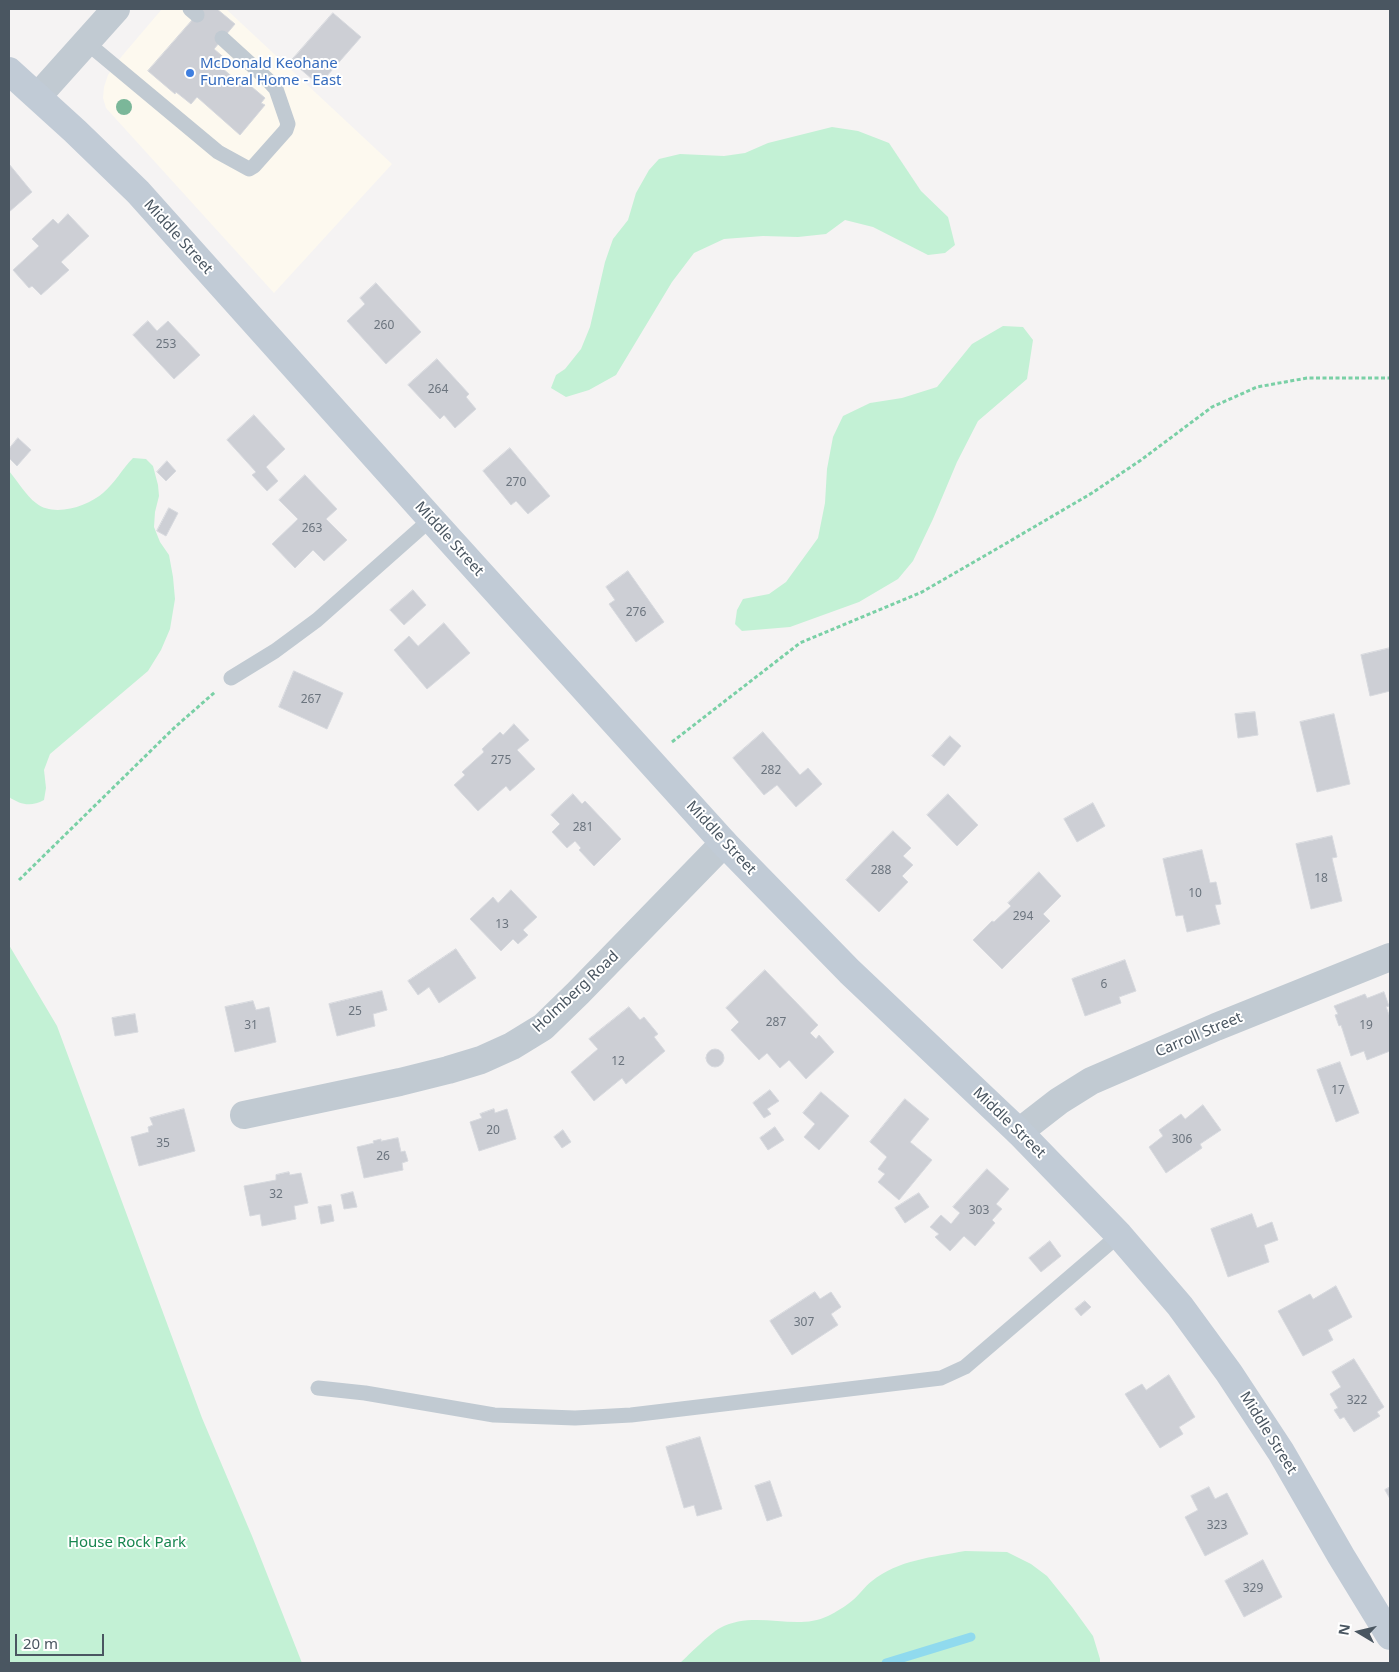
<!DOCTYPE html>
<html>
<head>
<meta charset="utf-8">
<style>
  body { margin:0 }
  #map { position:relative; width:1399px; height:1672px; overflow:hidden; background:#f5f3f3; font-family:"Noto Sans",sans-serif }
  canvas { display:block }
  .frame { position:absolute; inset:0; border:10px solid #4a5661; pointer-events:none }
  .north { position:absolute; left:1334px; top:1607px; width:50px; height:50px; -webkit-text-stroke:4px #fff; paint-order:stroke; rotate:279deg; font-size:14px; font-weight:700; line-height:20px; text-align:center; color:#4a5661 }
  .north::after { content:''; display:block; margin:auto; width:18px; height:22px; background:#4a5661; clip-path:polygon(50% 0,100% 100%,50% 72%,0 100%) }
  .scale { position:absolute; left:15px; top:1634px; width:89px; height:22px; box-sizing:border-box; border:2px solid #4a5661; border-top:0; padding-left:6px; font-size:15px; line-height:18px; white-space:nowrap; color:#4a5661; -webkit-text-stroke:4px #fff; paint-order:stroke }
</style>
</head>
<body>
<div id="map">
<canvas width="1399" height="1672"></canvas>
<div class="frame"></div>
<div class="north">N</div>
<div class="scale">20 m</div>
</div>
<script>
const context = document.querySelector('canvas').getContext('2d');
context.lineJoin = 'round';
function paint(path, color) {
  context.fillStyle = color;
  context.fill(path, 'evenodd');
}
function trace(path, color, width, dash) {
  context.strokeStyle = color;
  context.lineWidth = width;
  context.lineCap = dash ? 'butt' : 'round';
  context.setLineDash(dash || []);
  context.stroke(path);
}
function drawText(font, color, halo, rows, align = 'center') {
  context.font = font + ' "Noto Sans",sans-serif';
  context.lineWidth = 4;
  context.setLineDash([]);
  context.textBaseline = 'middle';
  context.strokeStyle = halo;
  context.fillStyle = color;
  for (const [text, x, y, turn = 0] of rows) {
    context.save();
    context.translate(x, y);
    context.rotate((+turn || 0) * Math.PI / 180);
    context.textAlign = isNaN(turn) ? turn : align;
    if (halo) context.strokeText(text, 0, 0);
    context.fillText(text, 0, 0);
    context.restore();
  }
}
paint(new Path2D(`
  M162,9H226L392,164L274,293L106,108L103,98L104,87L108,75L122,56Z`), '#fdf9ef');
paint(new Path2D(`
  M832,127L858,131L889,143L921,191L948,217L955,245L945,253L928,255L873,227L845,220L826,234L798,237L763,236L724,239L694,253L672,282L616,375L589,390L566,397L551,388L556,375L565,369L581,349L590,327L605,262L613,239L628,220L636,193L649,170L659,159L680,154L724,156L745,153L768,143Z
  M1003,326L1023,327L1033,340L1027,379L978,421L957,462L933,519L913,561L898,579L859,602L790,627L742,631L735,624L737,610L743,599L769,594L786,582L818,538L825,503L827,469L833,437L843,416L870,403L902,398L937,387L972,344Z
  M133,458L146,459L153,466L158,485L159,496L155,512L154,527L160,542L169,555L173,577L175,599L170,629L161,650L148,671L50,754L44,770L46,788L44,800C31,807 21,805 9,797V471C16,479 27,497 36,503C54,518 88,506 103,493C115,483 122,469 133,458Z
  M9,945L57,1026L202,1418L252,1536L302,1663H9Z
  M965,1551L1007,1552L1031,1564L1047,1576L1072,1607L1093,1636L1100,1659V1663H680C690,1654 709,1634 720,1628C756,1609 795,1632 828,1616C836,1612 846,1606 853,1600C860,1594 865,1586 872,1581C898,1560 933,1557 965,1551Z`), '#c3f1d5');
trace(new Path2D(`
  M886,1663L971,1637`), '#90daee', 9);
const building = new Path2D(`
  M202,9H217L235,24L214,49L228,61L222,68L236,80L239,76L265,98L261,103L265,105L240,135L197,97L191,104L176,92L175,94L148,71Z
  M333,13L361,37L319,85L291,61Z
  M9,164L32,192L9,212Z
  M68,214L89,236L61,262L69,270L41,295L32,286L29,288L13,270L39,246L32,239L53,219L58,224Z
  M376,283L421,332L386,364L347,321L365,304L360,298Z
  M148,321L157,331L168,321L200,355L174,379L133,335Z
  M437,359L469,394L466,397L476,409L455,428L444,415L440,419L408,385Z
  M254,415L285,449L266,467L278,481L267,491L252,475L256,472L227,440Z
  M18,438L31,450L17,466L9,458V449Z
  M510,448L550,496L528,514L516,501L511,505L483,471Z
  M167,461L176,471L166,481L157,472Z
  M305,475L337,509L326,519L347,540L324,561L313,550L295,568L272,544L298,519L279,500Z
  M169,508L178,513L166,536L157,531Z
  M628,571L664,622L636,642L609,604L615,600L606,587Z
  M413,590L426,605L404,625L390,610Z
  M444,623L470,653L427,689L394,650L409,636L418,646Z
  M1390,648V691L1370,696L1361,655Z
  M294,671L343,693L327,729L279,707Z
  M1255,712L1258,735L1238,738L1235,714Z
  M1334,714L1350,784L1317,792L1300,722Z
  M514,724L529,740L517,750L535,769L510,791L506,786L478,811L454,785L465,775L462,772L484,752L482,749L500,732L503,735Z
  M763,732L800,775L808,768L822,784L796,807L777,785L764,795L733,758Z
  M950,736L961,746L944,766L932,756Z
  M573,794L582,804L585,801L621,839L594,866L579,850L581,848L575,841L567,848L552,832L560,824L551,815Z
  M948,794L978,825L957,846L927,815Z
  M1093,803L1105,826L1077,842L1064,819Z
  M893,831L911,848L903,856L913,865L902,876L908,882L879,912L846,880Z
  M1332,836L1337,857L1332,858L1342,901L1311,909L1296,844Z
  M1202,850L1210,883L1216,882L1221,904L1215,905L1220,924L1187,932L1183,915L1176,916L1163,859Z
  M1039,872L1061,896L1043,914L1050,921L1002,969L973,940L992,921L994,922L1011,906L1008,903Z
  M511,890L537,917L523,930L528,935L518,944L513,939L501,951L470,919L493,897L498,903Z
  M456,949L476,978L439,1003L429,987L418,995L408,981Z
  M1125,960L1136,991L1119,997L1121,1003L1085,1016L1072,979Z
  M765,970L818,1025L810,1033L816,1039L819,1035L834,1052L806,1079L789,1060L780,1068L767,1053L759,1060L731,1030L739,1022L726,1008Z
  M382,991L387,1010L373,1014L375,1026L337,1036L329,1004Z
  M1384,992L1389,1006L1386,1007L1390,1017V1051L1367,1060L1364,1051L1351,1056L1341,1025L1339,1026L1335,1015L1338,1014L1334,1006L1365,994L1367,998Z
  M253,1001L256,1010L269,1007L276,1042L235,1052L225,1007Z
  M629,1007L640,1020L644,1017L658,1034L654,1037L665,1051L626,1084L622,1078L594,1101L571,1072L598,1049L589,1039Z
  M135,1014L138,1032L115,1036L112,1018Z
  M706 1058a9 9 0 1 1 18 0a9 9 0 1 1-18 0Z
  M1340,1062L1359,1113L1336,1122L1317,1070Z
  M770,1090L779,1101L767,1109L771,1114L764,1118L753,1103Z
  M821,1092L849,1116L819,1150L804,1137L815,1124L803,1113Z
  M905,1099L929,1119L910,1142L932,1160L899,1200L878,1182L885,1174L878,1169L887,1157L870,1142Z
  M1203,1105L1221,1130L1200,1144L1202,1148L1166,1173L1149,1147L1163,1136L1159,1130L1181,1114L1185,1119Z
  M184,1109L195,1151L139,1166L131,1137L149,1132L148,1127L153,1125L150,1118Z
  M494,1109L495,1113L507,1109L516,1139L479,1151L470,1122L482,1118L480,1114Z
  M775,1127L784,1140L768,1150L760,1138Z
  M563,1130L571,1142L562,1148L554,1137Z
  M398,1138L401,1152L405,1151L408,1161L402,1163L403,1170L364,1178L357,1147L374,1143L373,1141L381,1139V1141Z
  M987,1169L1009,1189L996,1204L1002,1209L992,1220L995,1223L975,1246L964,1236L950,1251L935,1237L939,1234L930,1227L941,1215L951,1224L960,1213L953,1207Z
  M289,1172L290,1175L301,1173L308,1203L294,1206L296,1219L262,1226L260,1214L250,1216L244,1186L276,1180V1175Z
  M353,1192L357,1207L344,1209L341,1195Z
  M919,1193L929,1207L905,1223L895,1208Z
  M331,1205L334,1221L321,1224L318,1207Z
  M1252,1214L1257,1228L1272,1222L1278,1240L1264,1245L1269,1262L1228,1277L1211,1229Z
  M1050,1241L1061,1256L1041,1272L1029,1258Z
  M1336,1286L1352,1317L1328,1330L1333,1340L1303,1356L1278,1311L1310,1294L1313,1299Z
  M815,1292L820,1299L831,1292L841,1307L831,1314L838,1325L792,1355L770,1321Z
  M1085,1301L1091,1307L1081,1316L1075,1309Z
  M1354,1359L1384,1407L1377,1412L1380,1416L1354,1432L1344,1417L1340,1419L1334,1410L1338,1408L1330,1394L1341,1387L1332,1372Z
  M1169,1375L1195,1417L1179,1427L1183,1434L1160,1448L1125,1394L1142,1384L1146,1390Z
  M700,1437L722,1509L697,1516L694,1505L684,1508L666,1447Z
  M770,1481L782,1516L767,1521L755,1486Z
  M1209,1487L1215,1499L1227,1493L1248,1534L1205,1556L1185,1517L1198,1510L1191,1496Z
  M1390,1487V1499L1385,1490Z
  M1263,1560L1282,1597L1244,1617L1225,1581Z`);
paint(building, '#cdcfd5');
trace(building, '#d7d9de', 1);
trace(new Path2D(`
  M672,742L800,643L922,592L1005,544L1092,493L1141,460L1212,407L1257,387L1307,378H1390
  M19,880L174,728L215,692`), '#7ad0a6', 3, [4, 2.5]);
trace(new Path2D(`
  M190,9L197,15
  M86,42L218,152L249,169L254,166L286,130L288,124L276,89L267,79L222,38
  M231,678L275,651L317,620L431,519
  M318,1388L365,1393L494,1415L575,1418L631,1415L941,1378L965,1367L1119,1235`), '#c1cad2', 15);
trace(new Path2D(`
  M38,96L116,9
  M244,1115L400,1082L448,1070L481,1060L512,1046L543,1027L578,993L724,843
  M1019,1132L1059,1101L1091,1081L1216,1027L1390,957`), '#c1cad2', 28);
trace(new Path2D(`
  M9,71L75,131L138,192L431,519L724,843L850,972L1019,1132L1119,1235L1180,1306L1229,1373L1281,1452L1341,1556L1390,1636`), '#c1cbd6', 28);
context.fillStyle = '#7bb799';
for (const [x, y] of [
  [124,107]
]) {
  context.beginPath();
  context.arc(x, y, 8, 0, 2 * Math.PI);
  context.fill();
}
for (const [x, y, r, color] of [
  [190,73,5,"#3f7fe0"]
]) {
  const dot = new Path2D();
  dot.arc(x, y, r, 0, 2 * Math.PI);
  context.fillStyle = color;
  context.fill(dot);
  trace(dot, '#fff', 2);
}
drawText('12px', '#6b747e', null, [
  ["260",384,326],
  ["253",166,345],
  ["264",438,390],
  ["270",516,483],
  ["263",312,529],
  ["276",636,613],
  ["267",311,700],
  ["275",501,761],
  ["282",771,771],
  ["281",583,828],
  ["288",881,871],
  ["18",1321,879],
  ["10",1195,894],
  ["294",1023,917],
  ["13",502,925],
  ["6",1104,985],
  ["25",355,1012],
  ["287",776,1023],
  ["31",251,1026],
  ["19",1366,1026],
  ["12",618,1062],
  ["17",1338,1091],
  ["20",493,1131],
  ["306",1182,1140],
  ["35",163,1144],
  ["26",383,1157],
  ["32",276,1195],
  ["303",979,1211],
  ["307",804,1323],
  ["322",1357,1401],
  ["323",1217,1526],
  ["329",1253,1589]
]);
drawText('15px', '#366cbe', '#fff', [
  ["McDonald Keohane",200,64],
  ["Funeral Home - East",200,81]
], 'left');
drawText('15px', '#4a5661', '#fff', [
  ["Middle Street",178,237,48],
  ["Middle Street",449,539,48],
  ["Middle Street",721,838,47],
  ["Holmberg Road",576,992,-43],
  ["Carroll Street",1199,1035,-23],
  ["Middle Street",1009,1123,44],
  ["Middle Street",1268,1433,58]
]);
drawText('15px', '#17864f', '#fff', [
  ["House Rock Park",127,1543]
]);
</script>
</body>
</html>
